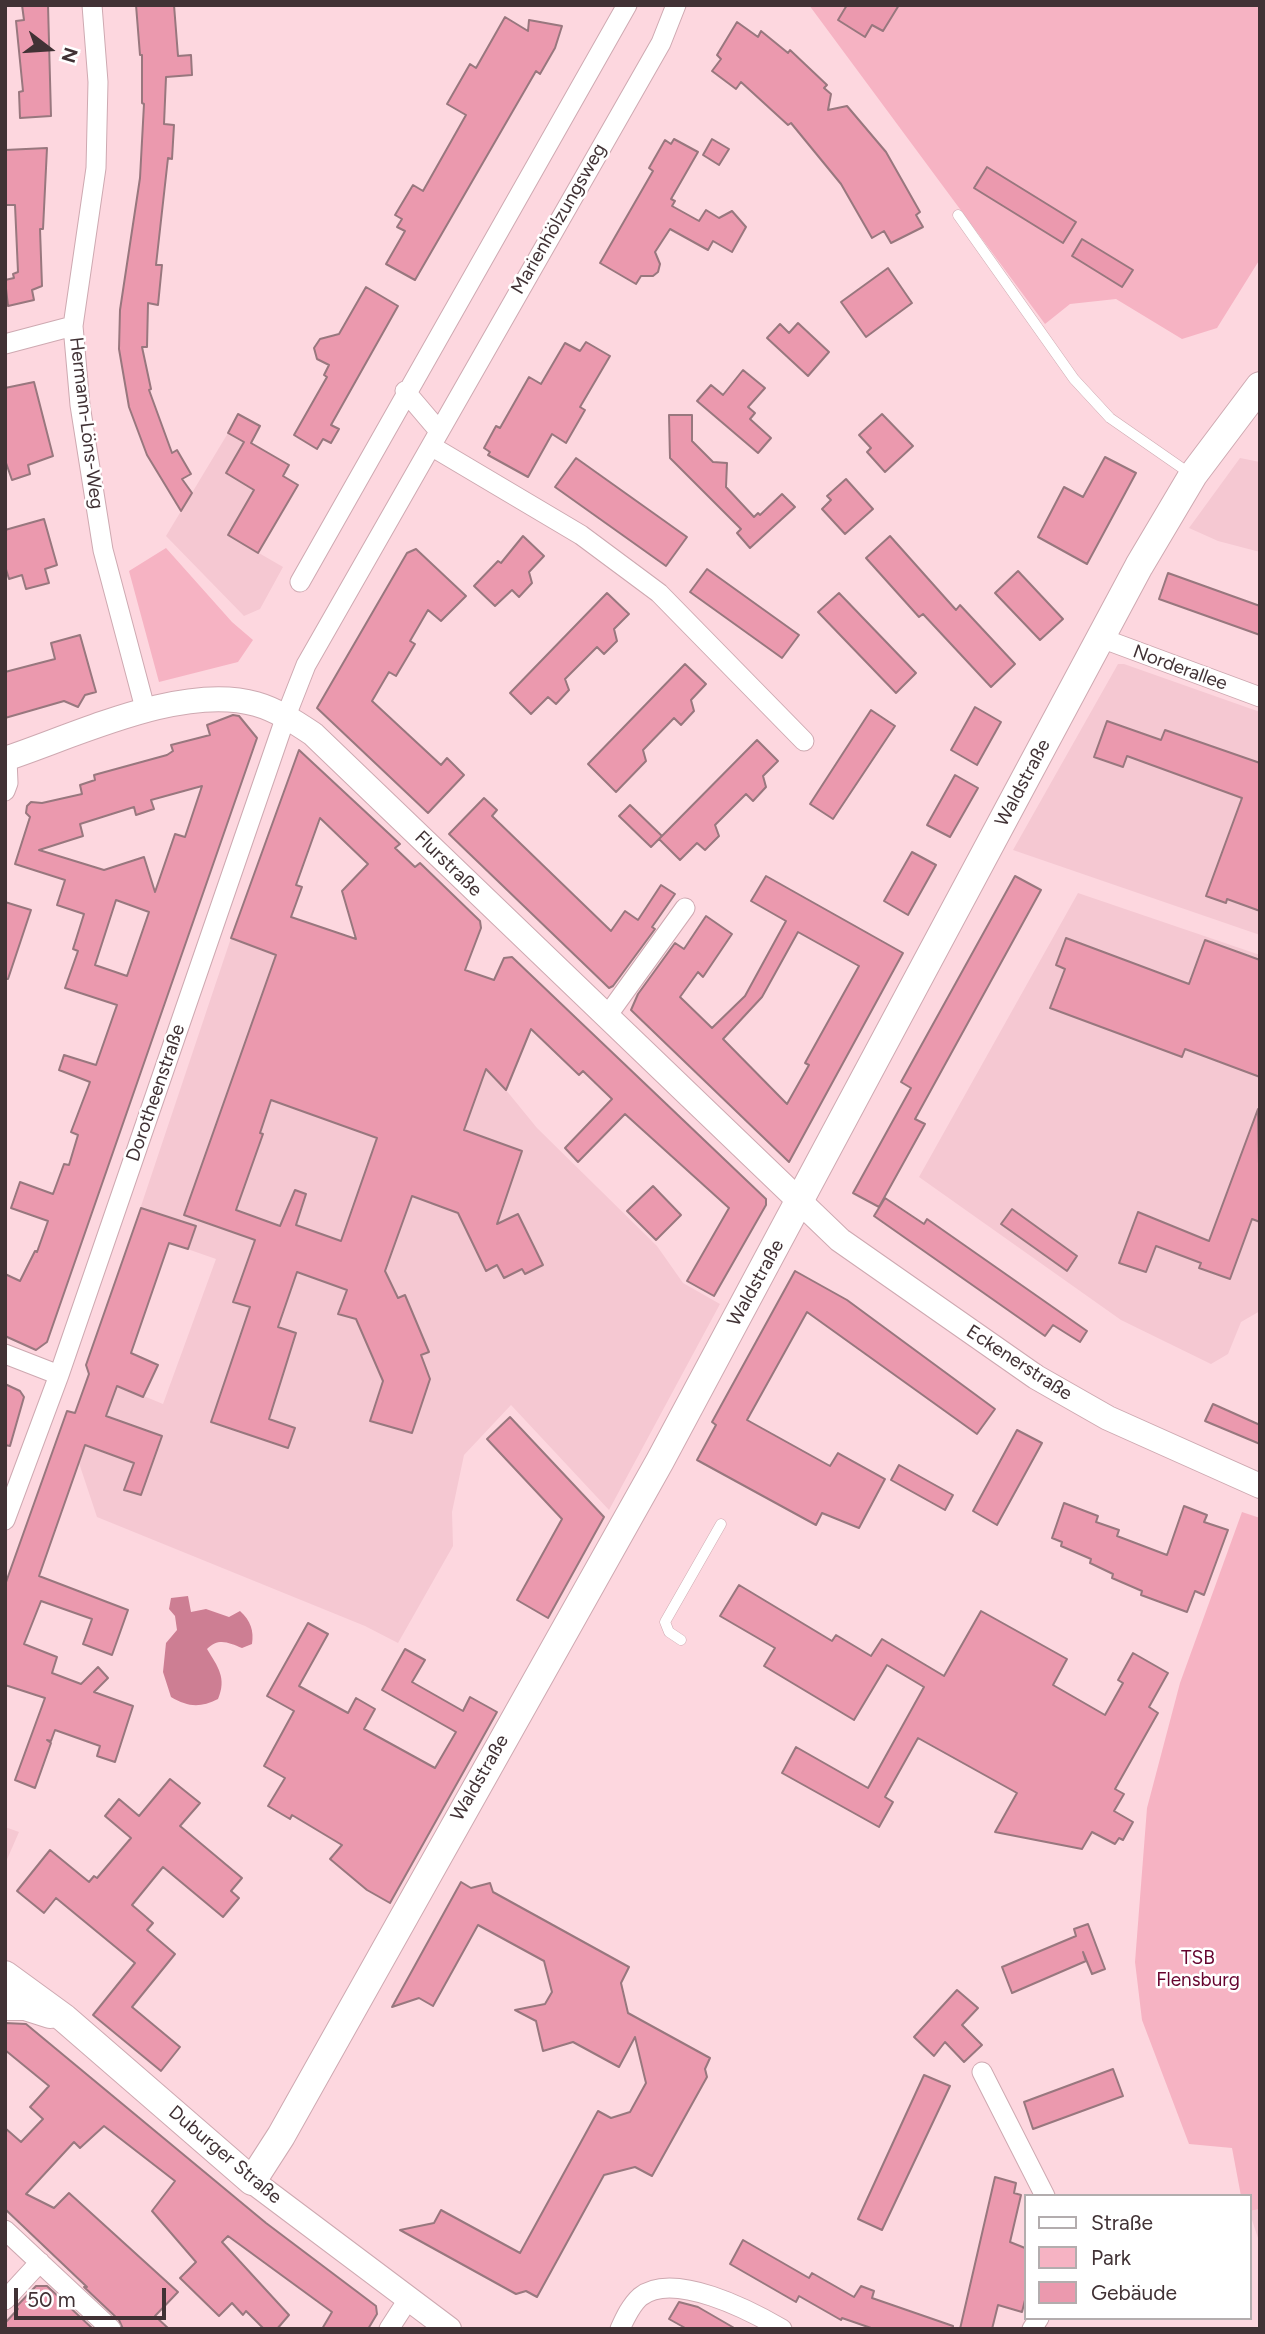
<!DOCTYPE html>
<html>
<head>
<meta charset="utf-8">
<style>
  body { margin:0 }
  #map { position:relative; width:1265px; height:2334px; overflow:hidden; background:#fdd7df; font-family:Figtree,sans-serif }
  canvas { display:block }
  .frame { position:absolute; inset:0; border:7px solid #413235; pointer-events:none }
  .legend { position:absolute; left:1024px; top:2194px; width:228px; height:126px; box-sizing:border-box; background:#fff; border:2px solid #b3adae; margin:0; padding:9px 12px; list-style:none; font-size:21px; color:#413235 }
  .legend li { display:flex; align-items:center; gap:14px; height:35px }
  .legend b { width:35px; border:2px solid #b3adae }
  .north { position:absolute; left:14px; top:14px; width:70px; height:70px; -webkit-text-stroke:5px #fff; paint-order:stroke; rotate:107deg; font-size:19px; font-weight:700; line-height:28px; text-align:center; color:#413235 }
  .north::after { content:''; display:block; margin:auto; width:24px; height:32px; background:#413235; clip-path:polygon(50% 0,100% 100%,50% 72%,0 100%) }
  .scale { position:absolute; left:14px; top:2288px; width:152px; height:32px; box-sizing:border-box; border:4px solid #413235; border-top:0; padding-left:9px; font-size:21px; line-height:24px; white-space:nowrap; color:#413235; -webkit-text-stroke:5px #fff; paint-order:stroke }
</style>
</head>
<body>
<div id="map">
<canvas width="1265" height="2334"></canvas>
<div class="frame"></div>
<ul class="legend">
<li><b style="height:9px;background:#fff"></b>Straße</li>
<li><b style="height:19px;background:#f6b3c3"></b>Park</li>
<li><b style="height:19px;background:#eb99ae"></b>Gebäude</li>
</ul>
<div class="north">N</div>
<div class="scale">50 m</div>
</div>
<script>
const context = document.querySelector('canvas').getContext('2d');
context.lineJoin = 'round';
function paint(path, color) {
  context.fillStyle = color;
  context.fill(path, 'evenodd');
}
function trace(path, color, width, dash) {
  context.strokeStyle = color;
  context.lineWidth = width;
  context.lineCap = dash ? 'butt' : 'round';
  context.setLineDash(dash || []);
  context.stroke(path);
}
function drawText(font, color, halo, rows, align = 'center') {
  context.font = font + ' Figtree,sans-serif';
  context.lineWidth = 5;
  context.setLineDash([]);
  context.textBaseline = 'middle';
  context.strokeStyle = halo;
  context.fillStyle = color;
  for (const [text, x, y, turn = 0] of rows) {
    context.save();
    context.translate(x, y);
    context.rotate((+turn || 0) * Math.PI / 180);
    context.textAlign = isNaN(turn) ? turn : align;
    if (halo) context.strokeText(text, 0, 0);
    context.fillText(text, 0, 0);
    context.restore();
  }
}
paint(new Path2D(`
  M228,433L260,451L268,467L228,535L283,567L260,609L244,616L166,536Z
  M1240,458L1260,462V552L1218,541L1189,528Z
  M1118,664H1124L1260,712V935L1013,850Z
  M1078,893L1260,955V1311L1241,1322L1228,1354L1211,1364L1121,1320L919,1177Z
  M285,915L358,940L506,1090L537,1128L657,1246L683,1283L720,1304L609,1510L511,1405L464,1455L452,1512L453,1546L398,1643L365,1626L97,1517L79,1463L52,1453L67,1411L75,1413L88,1373L163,1404L216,1259L133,1230L231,938L271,953Z
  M5,1827L19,1832L5,1864Z
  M1260,2209V2244L1249,2211Z`), '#f5c8d2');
paint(new Path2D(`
  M809,5H1260V259L1217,328L1182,339L1116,299L1070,304L1045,324Z
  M166,548L232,622L253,640L238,662L159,682L129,571Z
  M1242,1512L1260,1518V2209L1249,2211V2196H1241L1232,2148L1189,2144L1142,2020L1135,1962L1147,1808L1180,1683Z`), '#f6b3c3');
paint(new Path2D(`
  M188,1596L191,1612L206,1609L229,1617L240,1611C251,1621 254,1631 252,1644L242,1648C229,1643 219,1637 207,1649C218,1667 227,1678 218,1699C200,1708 188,1707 171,1697L163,1672L166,1643L177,1630L175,1616L169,1609L171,1598Z`), '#cd7e93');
const building = new Path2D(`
  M22,5H48L51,116L20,118L19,92L23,91L16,21L24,20Z
  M136,5H174L178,56L191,55L192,75L166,77L164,124L174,125L172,159L168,158L156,265H162L158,305L148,303L147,347H142L151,389L149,390L172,453L177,450L191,474L182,479L192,493L181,511L147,455L129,407L119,349L120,310L140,178L144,104L142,103V55H140Z
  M847,5H899L883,31L872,25L865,37L838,20Z
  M505,17L528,31L529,20L562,26L555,48L540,74L536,71L415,280L386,264L405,231L397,227L402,219L395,215L413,185L423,191L466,115L447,104L470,64L476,68Z
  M737,22L758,37L761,31L788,53L790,50L827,85L824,88L831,94L828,110L847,106L886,152L920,212L916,215L923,227L891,243L884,231L872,238L841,184L791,123L788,125L741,82L736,89L712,71L721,59L717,55Z
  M674,139L698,152L671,199L675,201L672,206L699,221L706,210L719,218L732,211L746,227L732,252L713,241L708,250L670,229L655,252L660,264L658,272L653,276H641L636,284L600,263L653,171L649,168L665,140L671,144Z
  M712,139L729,149L719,165L703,155Z
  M47,148L43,229H40L42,286L32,290L34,300L8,306L5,280L14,278L13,274L18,272L15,205H5V150Z
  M987,167L1076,222L1063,243L974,188Z
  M1082,239L1133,270L1122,287L1072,256Z
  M888,268L912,303L866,337L841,302Z
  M366,287L398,306L331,425L339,429L331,443L323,439L317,449L294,435L327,377L324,375L329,365L317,359L314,348L320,339L339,334Z
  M798,323L829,352L808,376L767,338L780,324L789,333Z
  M586,342L610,356L580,407L585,410L566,443L552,434L528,477L488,455L490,452L484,448L496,426L500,428L529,377L541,384L565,343L580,351Z
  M743,370L765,388L748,407L755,413L750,419L771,438L758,453L697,401L711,385L723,395Z
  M34,382L53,456L28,465L30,474L12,480L5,460V388Z
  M238,414L260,426L251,443L289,465L283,476L298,485L258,553L228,535L254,490L226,473L244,442L228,433Z
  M882,414L913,446L885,472L867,452L871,448L859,435Z
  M669,415H692V441L713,462L727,463L726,487L754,517L758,513L760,515L782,494L795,507L750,548L737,533L741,529L670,458Z
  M1105,457L1136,473L1087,564L1038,537L1064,487L1083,497Z
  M576,458L687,537L666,566L555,487Z
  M846,479L873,509L845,534L822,509L831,500L827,496Z
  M44,519L57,565L45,569L49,583L26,589L22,575L9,579L5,566V530Z
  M523,536L544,556L529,572L532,583L519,597L512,590L495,606L474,586L498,561L501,563Z
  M890,536L956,610L960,605L1015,664L991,687L923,614L919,617L866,558Z
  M416,549L466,596L441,621L428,610L410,641L415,644L396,676L389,672L372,701L441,765L447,758L464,775L428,813L317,708L407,553Z
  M707,569L799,635L782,658L690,592Z
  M1018,571L1063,619L1040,640L995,593Z
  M1168,573L1260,606V635L1159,599Z
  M607,593L629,614L614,629L617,641L604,654L597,647L565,679L569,690L556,704L548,697L531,714L510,693Z
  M839,593L916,673L896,693L818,612Z
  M80,635L96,692L85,695L78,707L64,701L5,718V672L55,659L51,643Z
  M685,664L706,684L691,700L694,711L681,725L674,718L643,750L646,761L616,792L588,764Z
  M975,707L1001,722L977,765L951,750Z
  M871,710L895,726L833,819L810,804Z
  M233,715L239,716L257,738L47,1342L36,1350L5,1336V1274L20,1281L35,1251L37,1252L48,1221L11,1208L20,1182L53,1194L64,1164L69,1165L78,1135L71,1132L90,1082L59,1070L64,1055L96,1065L117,1005L65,988L78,951L73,949L84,914L57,905L65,880L15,864L30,817L26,813L27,806L31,802L42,803L82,794L80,785L95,780L94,775L167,755L173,751L171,745L210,735L207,725ZM202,786L185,837L175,834L155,892L144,857L104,870L39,850L83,836L80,824L134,807L136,815L154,809L151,800ZM116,900L149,912L127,976L95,965Z
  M1107,721L1161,740L1165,730L1260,763V911L1227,899L1226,903L1206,896L1242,798L1127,756L1123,767L1094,757Z
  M757,740L778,761L763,776L766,787L753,801L746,794L715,825L719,836L705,850L697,843L680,860L659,839Z
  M299,750L400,844L395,848L415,867L420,863L480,921L481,928L465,970L494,980L504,958L512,957L766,1199V1205L714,1296L687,1281L729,1208L625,1114L578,1162L565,1148L612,1099L583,1071L579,1075L531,1029L506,1090L486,1069L464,1130L522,1151L497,1224L518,1214L543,1265L525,1274L522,1269L504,1278L497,1265L486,1271L458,1213L412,1196L385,1271L398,1298L405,1295L429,1352L421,1355L430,1379L412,1433L370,1421L383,1381L356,1319L338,1314L347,1290L297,1272L278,1327L296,1333L269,1419L295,1428L288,1448L211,1422L250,1307L233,1302L255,1240L184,1215L276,955L231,938ZM320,818L368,864L342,891L356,939L291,917L302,887L296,885ZM271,1100L377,1138L341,1241L296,1225L306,1194L295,1190L280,1226L236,1210L263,1134L260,1133Z
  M955,775L978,788L950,837L927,825Z
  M484,798L497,810L492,816L611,931L625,911L638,920L661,885L675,894L652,927L655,929L613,986L609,988L449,834Z
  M630,805L662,836L651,847L619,816Z
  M912,852L936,865L908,915L884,901Z
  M766,876L903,953L789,1162L631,1010L638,994L675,943L684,949L706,916L732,934L703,977L698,972L680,997L712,1028L745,996L786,921L751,901ZM798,932L859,966L805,1063L809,1065L787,1104L723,1039L762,997Z
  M1015,876L1041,890L915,1119L925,1124L879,1207L853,1193L911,1088L901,1082Z
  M5,902L31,910L8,979H5Z
  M1066,938L1189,984L1205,940L1260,960V1077L1185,1049L1182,1057L1050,1008L1065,969L1056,965Z
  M1258,1109L1260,1222L1252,1219L1230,1279L1199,1268L1201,1263L1156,1246L1146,1272L1119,1263L1138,1212L1209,1241Z
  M653,1186L681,1215L656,1240L627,1211Z
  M885,1198L924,1224L927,1219L1087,1331L1080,1342L1053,1325L1045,1336L874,1216Z
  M141,1208L196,1226L188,1249L169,1243L131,1353L158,1365L143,1397L117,1386L106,1416L162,1436L141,1495L124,1490L134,1463L85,1445L39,1576L128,1610L112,1655L83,1644L92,1619L41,1601L24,1644L57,1657L52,1673L81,1684L98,1667L108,1678L94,1692L133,1706L115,1762L97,1756L100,1746L55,1730L51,1741L47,1740L51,1743L35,1788L15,1780L45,1698L5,1685V1585L67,1411L75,1413L89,1374L86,1365Z
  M1012,1209L1077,1256L1067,1271L1001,1224Z
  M795,1271L847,1300L995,1409L977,1434L807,1312L747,1420L830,1466L838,1453L885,1479L859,1528L822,1513L816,1525L697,1460L716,1425L712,1422Z
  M5,1384L20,1391L24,1397L10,1446L5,1445Z
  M1213,1404L1260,1425V1444L1205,1421Z
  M510,1417L604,1517L548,1618L517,1600L562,1519L487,1439Z
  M1017,1430L1042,1443L997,1525L973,1511Z
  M899,1465L953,1495L945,1510L891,1480Z
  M1064,1503L1098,1516L1096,1522L1119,1530L1117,1536L1167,1555L1184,1506L1207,1515L1204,1522L1228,1530L1204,1595L1195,1591L1187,1612L1141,1595L1142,1591L1112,1578L1113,1574L1090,1563L1091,1559L1061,1546L1062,1542L1052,1538Z
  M739,1585L832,1641L836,1635L871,1656L882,1639L944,1676L981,1611L1067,1659L1053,1685L1105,1715L1123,1683L1118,1680L1133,1653L1168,1673L1149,1707L1158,1713L1115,1789L1124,1794L1114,1811L1133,1822L1123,1840L1119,1838L1115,1844L1092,1832L1082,1849L995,1832L1017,1793L918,1738L885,1797L893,1802L879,1827L782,1773L796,1747L868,1788L924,1687L887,1665L854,1720L764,1666L775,1648L720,1616Z
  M308,1623L328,1634L299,1686L348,1713L356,1698L375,1709L364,1729L435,1768L456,1732L382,1690L405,1649L425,1660L412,1682L463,1711L470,1697L497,1712L390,1903L367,1890L330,1859L342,1845L292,1815L290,1819L268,1806L285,1778L264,1766L294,1711L267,1696Z
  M170,1779L200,1803L180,1826L242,1878L231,1891L239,1898L223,1917L163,1867L132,1905L153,1923L147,1930L175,1954L132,2007L180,2047L161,2071L93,2015L135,1963L56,1898L44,1913L17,1891L50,1850L89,1882L94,1876L97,1878L131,1838L105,1816L119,1799L139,1816Z
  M461,1882L471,1888L490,1883L493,1892L629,1967L621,1983L628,2013L710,2058L705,2069L707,2077L652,2176L635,2167L604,2175L537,2297L526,2291L516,2294L400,2230L434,2223L441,2210L520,2253L598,2111L611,2118L630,2112L646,2083L635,2037L619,2067L573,2042L543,2051L536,2021L515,2010L545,2004L552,1992L544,1961L478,1925L433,2006L419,1998L392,2007Z
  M1088,1924L1105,1969L1092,1974L1083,1952L1086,1961L1012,1993L1002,1967L1076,1936L1074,1929Z
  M957,1990L978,2008L962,2025L982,2045L964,2062L945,2042L934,2056L914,2037Z
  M5,2023L26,2024L266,2223L376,2306L377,2314L368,2329H322L332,2312L228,2236L222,2242L289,2315L277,2329H264L246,2311L243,2315L232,2303L219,2316L180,2278L196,2262L152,2211L175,2181L104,2126L80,2148L74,2142L26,2194L54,2208L69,2193L178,2292L155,2316L169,2329H123L119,2320L84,2287H87L5,2209V2128L21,2142L43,2119L30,2107L49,2086L5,2050Z
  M1113,2069L1123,2096L1033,2129L1024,2102Z
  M924,2075L950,2086L882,2230L858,2219Z
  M995,2177L1016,2183L1014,2193L1021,2195L1010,2242L1025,2248V2300L1022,2312L998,2305L992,2329H960Z
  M743,2240L809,2278L812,2273L854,2297L861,2286L874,2291L872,2298L953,2326V2329H874L842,2318L841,2320L799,2296L796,2302L730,2264Z
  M36,2286H47L93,2329H5V2323L18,2309L16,2307Z
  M679,2302L698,2307L736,2329H687L669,2319Z`);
paint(building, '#eb99ae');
trace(building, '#98777e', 2);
const service = new Path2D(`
  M958,215L1074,379L1110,418L1192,475
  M681,1640L669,1632L665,1622L721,1524`);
const minor = new Path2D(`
  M92,5L98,82L96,168L73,326L80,405L103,550L146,712
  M5,344L73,326
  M405,391L439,431
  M431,446L581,535L659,593L804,741
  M300,582L627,5
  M1101,638L1260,697
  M5,791L8,783L7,759
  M607,1016L685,908
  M5,1354L59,1375
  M5,1520L59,1375L286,716L306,665L661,43L676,5
  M982,2072L1045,2196
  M5,2230L111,2329
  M5,2300L40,2262
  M389,2329L409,2298
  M620,2329C625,2318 631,2305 640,2297C673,2270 751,2311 782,2329
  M1032,2329L1039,2318`);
const tertiary = new Path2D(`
  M5,759C75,736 182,683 256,704C277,710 295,722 313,734L840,1240L1036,1377L1108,1418L1260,1486
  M252,2181L449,2329`);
const secondary = new Path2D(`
  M5,1975L64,2018L252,2181L281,2136L660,1461L1139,566L1193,475L1260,386
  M5,2006H25L50,2014`);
trace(service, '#cea9b1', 11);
trace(minor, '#cea9b1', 21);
trace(tertiary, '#cea9b1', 26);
trace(secondary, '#cea9b1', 30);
trace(service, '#fff', 10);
trace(minor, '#fff', 19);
trace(tertiary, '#fff', 24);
trace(secondary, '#fff', 28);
drawText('19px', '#413235', '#fff', [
  ["Marienhölzungsweg",559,219,-60],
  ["Hermann-Löns-Weg",86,423,83],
  ["Norderallee",1180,668,20],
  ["Waldstraße",1023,783,-62],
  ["Flurstraße",448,864,44],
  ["Dorotheenstraße",156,1093,-71],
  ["Waldstraße",756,1283,-61],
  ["Eckenerstraße",1019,1363,33],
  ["Waldstraße",480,1778,-60],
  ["Duburger Straße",225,2155,40]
]);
drawText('19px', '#66042f', '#fff', [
  ["TSB",1198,1958],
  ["Flensburg",1198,1980]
]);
</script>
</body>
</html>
